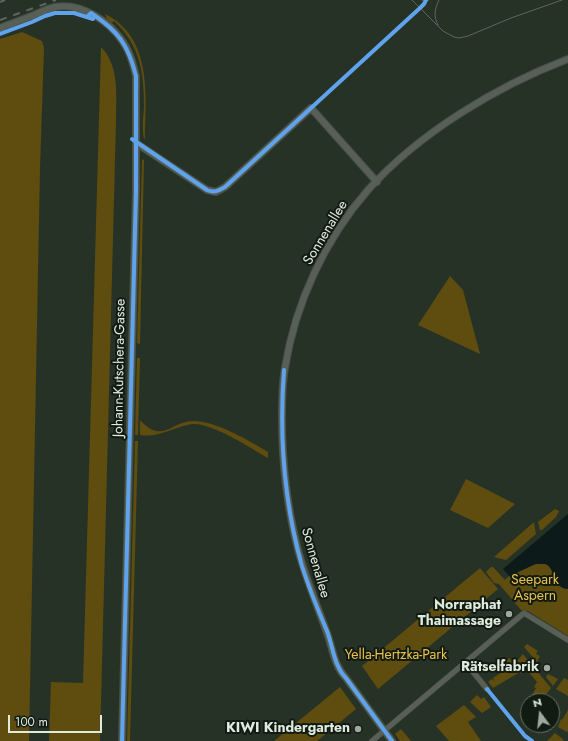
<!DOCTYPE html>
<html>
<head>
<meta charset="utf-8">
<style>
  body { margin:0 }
  #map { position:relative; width:568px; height:741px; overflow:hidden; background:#273226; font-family:Jost,sans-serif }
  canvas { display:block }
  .north { position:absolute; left:520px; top:693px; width:40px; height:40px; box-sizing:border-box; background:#121b12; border:1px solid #646e63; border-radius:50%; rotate:345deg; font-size:11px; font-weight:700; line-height:16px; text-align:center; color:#deebdd }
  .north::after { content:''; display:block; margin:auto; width:14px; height:18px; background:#9eaa9d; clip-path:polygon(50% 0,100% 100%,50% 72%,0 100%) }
  .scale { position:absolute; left:8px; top:715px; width:94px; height:18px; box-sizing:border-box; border:2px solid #deebdd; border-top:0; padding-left:5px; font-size:12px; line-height:14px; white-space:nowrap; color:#deebdd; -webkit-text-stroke:3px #121b12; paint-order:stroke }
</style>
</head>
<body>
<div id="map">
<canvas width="568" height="741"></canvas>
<div class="north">N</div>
<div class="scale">100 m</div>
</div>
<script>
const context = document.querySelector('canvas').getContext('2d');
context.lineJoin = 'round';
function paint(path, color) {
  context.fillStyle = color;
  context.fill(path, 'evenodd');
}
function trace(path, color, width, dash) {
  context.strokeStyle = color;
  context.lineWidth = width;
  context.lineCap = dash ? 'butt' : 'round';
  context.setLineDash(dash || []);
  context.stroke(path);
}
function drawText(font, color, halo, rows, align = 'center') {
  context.font = font + ' Jost,sans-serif';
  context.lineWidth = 4;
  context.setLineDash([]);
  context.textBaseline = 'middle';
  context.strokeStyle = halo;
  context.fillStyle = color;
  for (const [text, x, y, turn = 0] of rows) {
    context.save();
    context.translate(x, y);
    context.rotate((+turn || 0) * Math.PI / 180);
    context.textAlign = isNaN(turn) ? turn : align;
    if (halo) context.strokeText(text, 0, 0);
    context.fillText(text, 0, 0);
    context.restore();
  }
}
paint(new Path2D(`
  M105,14C152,37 146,95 145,138L144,139C142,129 143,118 144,108C144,74 141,46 114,21L112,23L107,19Z
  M22,32L42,41L44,48L40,168L29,741H0V39Z
  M101,47C120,66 116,97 116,121L100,741H49L51,682L83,683Z
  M142,159L144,160L140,344L137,343Z
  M450,276L463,290L480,354L418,325Z
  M137,358H140L138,435H135Z
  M140,420C164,446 171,419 196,421C217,422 250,441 268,452V458C251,448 211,422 192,424C173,427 160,438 140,435Z
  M135,441H138L130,741H127Z
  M466,479L515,504L488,528L450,510Z
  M555,509L559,511L556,517L542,530H540L538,522Z
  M534,522L536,534L506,560L494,557Z
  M530,563C536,564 543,562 549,566C555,574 555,588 568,589V636L528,611L521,610L499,584L494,583L486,572L491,567H493L505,580C512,572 524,572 530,563Z
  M480,568L498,589L378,689L362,666Z
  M527,644L538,651L536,654L540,656L537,662L524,647Z
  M523,654L551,688L541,701H529L536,688L534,687L537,682L527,670L521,674L520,672L493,688L488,682L492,679L495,681L493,678L514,664Z
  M509,658L513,662L503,669L500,666Z
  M548,674L558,679L553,686L546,677Z
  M564,678L568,680V696L556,689Z
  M340,687L356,709L317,741H274Z
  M477,695L481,699L484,697L491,707L482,713L470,702Z
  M464,705L476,717L468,722L481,741H449L436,726Z
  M568,710V731L567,732L558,727L561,719L562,720Z
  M401,729L411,741H400L395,734Z
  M555,733L564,740L563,741H547Z`), '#5e4d0e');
paint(new Path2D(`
  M568,514V589C554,589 556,570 546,564H536L509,576L503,569Z`), '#0c1b1a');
const minor = new Path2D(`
  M465,662L487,689
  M372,741L524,613L568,640`);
const tertiary = new Path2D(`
  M0,28C10,24 19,21 29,17C37,14 46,9 55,7C81,2 109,21 123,42C130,52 133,64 136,76V191L122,741
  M136,143L207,190L216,192L225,187L311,108L377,182
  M392,741L346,678C334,666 333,649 327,633C317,605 306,579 298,550C287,507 282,462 282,418C282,401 282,384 285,368C295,304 325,239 368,190C419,133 497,86 568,59`);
trace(minor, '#465045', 6);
trace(tertiary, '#465045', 8);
trace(minor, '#575f56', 5);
trace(tertiary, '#575f56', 6);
trace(new Path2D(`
  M412,0L443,31L454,37L459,38L468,36L511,18L562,0
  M422,0H429
  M438,25C433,16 435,8 439,0`), '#5e675d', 1);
trace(new Path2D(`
  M0,2L5,0
  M0,20L56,0`), '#5e675d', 2, [7, 7]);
trace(new Path2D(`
  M87,17L91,13C118,31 128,44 136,76V191L122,741
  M0,34L32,22L45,16L55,13H74L93,19
  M132,139L207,190C214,193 218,191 225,187L420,8L424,4L426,0
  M284,370C279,436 284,502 302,566C309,588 318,610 327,631C333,647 334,666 346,678L392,741
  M487,689L525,736L532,741`), '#60a3ed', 4);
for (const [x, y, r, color] of [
  [509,614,4,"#9eaa9d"],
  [547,668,4,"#9eaa9d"],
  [358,729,4,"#9eaa9d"]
]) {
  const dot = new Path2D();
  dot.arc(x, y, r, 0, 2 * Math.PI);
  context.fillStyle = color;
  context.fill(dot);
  trace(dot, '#121b12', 1.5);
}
drawText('14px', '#deebdd', '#121b12', [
  ["Sonnenallee",326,233,-59],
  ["Johann-Kutschera-Gasse",120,368,-89],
  ["Sonnenallee",315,563,74]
]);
drawText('14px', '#ecc24f', '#121b12', [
  ["Seepark",535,581],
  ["Aspern",535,597],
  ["Yella-Hertzka-Park",396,656]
]);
drawText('bold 14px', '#deebdd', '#121b12', [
  ["Norraphat",501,606],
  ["Thaimassage",501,622],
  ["Rätselfabrik",539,668],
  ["KIWI Kindergarten",350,729]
], 'right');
</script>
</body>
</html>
